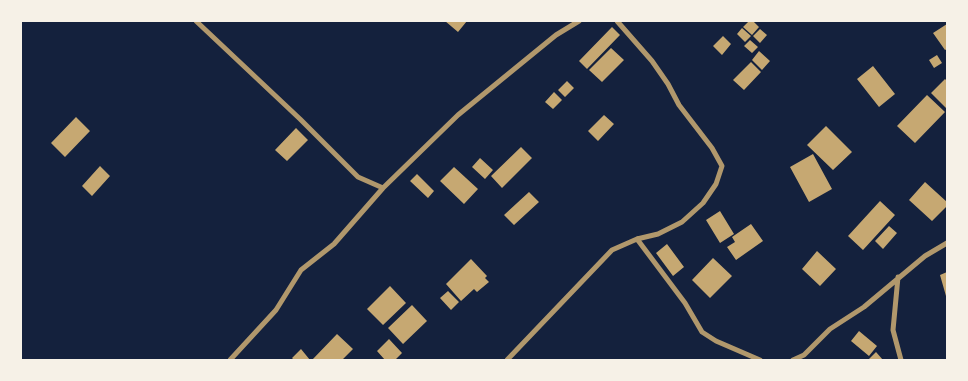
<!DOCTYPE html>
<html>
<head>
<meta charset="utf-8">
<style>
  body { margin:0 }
  #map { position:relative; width:968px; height:381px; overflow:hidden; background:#14213d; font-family:Ubuntu,sans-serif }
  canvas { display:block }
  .frame { position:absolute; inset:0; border:22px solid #f6f1e7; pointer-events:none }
</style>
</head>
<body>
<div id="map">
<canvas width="968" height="381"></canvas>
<div class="frame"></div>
</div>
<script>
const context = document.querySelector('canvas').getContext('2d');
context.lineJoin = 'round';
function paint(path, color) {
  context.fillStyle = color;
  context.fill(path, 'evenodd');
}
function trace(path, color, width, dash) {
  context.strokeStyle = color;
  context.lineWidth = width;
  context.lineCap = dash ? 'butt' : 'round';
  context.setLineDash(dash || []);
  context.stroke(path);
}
paint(new Path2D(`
  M445,21H467L458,32Z
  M749,21H753L759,27L752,35L743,27Z
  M947,24V49L945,50L933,33Z
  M612,27L620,35L587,69L579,61Z
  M742,28L751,36L745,42L737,34Z
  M760,29L767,35L760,43L753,36Z
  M723,36L731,44L722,55L713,46Z
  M750,40L758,47L752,53L744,46Z
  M611,48L624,60L602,82L589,70Z
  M759,51L770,61L762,70L752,60Z
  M937,55L942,63L934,68L929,60Z
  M751,62L761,72L744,90L733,80Z
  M873,66L895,94L879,107L857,79Z
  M945,79L947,81V109L931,93Z
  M567,81L574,88L565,97L558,90Z
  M554,92L562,100L553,109L545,102Z
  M927,95L945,112L915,143L897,126Z
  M604,115L614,124L598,141L588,131Z
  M76,117L90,131L65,157L51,143Z
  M826,126L852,152L833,170L807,145Z
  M296,128L308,140L287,161L275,150Z
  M521,147L532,158L502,188L491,176Z
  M813,154L832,189L809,202L790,167Z
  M480,158L493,170L485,179L472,167Z
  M100,166L110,176L92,196L82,186Z
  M454,167L478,189L464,204L440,181Z
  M417,174L434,191L428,198L410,181Z
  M925,182L947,202V206L932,221L909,200Z
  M529,192L539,202L514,225L504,215Z
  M880,201L895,215L863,250L848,236Z
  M720,211L734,234L720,243L706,220Z
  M751,224L763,241L736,260L727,247L735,242L732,237Z
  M889,226L897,233L883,249L875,241Z
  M667,244L684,267L673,276L656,253Z
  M817,251L836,269L820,286L802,269Z
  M713,258L732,276L710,298L692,280Z
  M471,259L487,276L485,278L489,282L477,292L474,289L461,301L446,284Z
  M947,272V295L946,296L940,275Z
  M390,286L406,303L383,325L367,309Z
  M448,291L459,302L451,310L440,298Z
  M412,305L427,321L403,344L388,328Z
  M859,331L877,346L869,356L851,341Z
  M337,334L353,349L342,360H312Z
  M389,339L402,353L395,360H385L377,351Z
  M301,349L310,360H294L292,358Z
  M876,352L883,360H868Z`), '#c6a872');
trace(new Path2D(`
  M196,21L300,119L358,177L383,188
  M637,239L685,303L702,332L716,341L760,360
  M898,277L893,330L901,360
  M230,360L276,310L301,270L334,244L383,188L458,115L556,35L579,21
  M507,360L612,250L637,239L658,234L682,222L703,203L716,184L722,166L712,148L679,105L668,84L652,61L617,21
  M793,360L804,355L830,329L864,307L925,256L947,243`), '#b1986c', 5);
</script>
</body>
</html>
